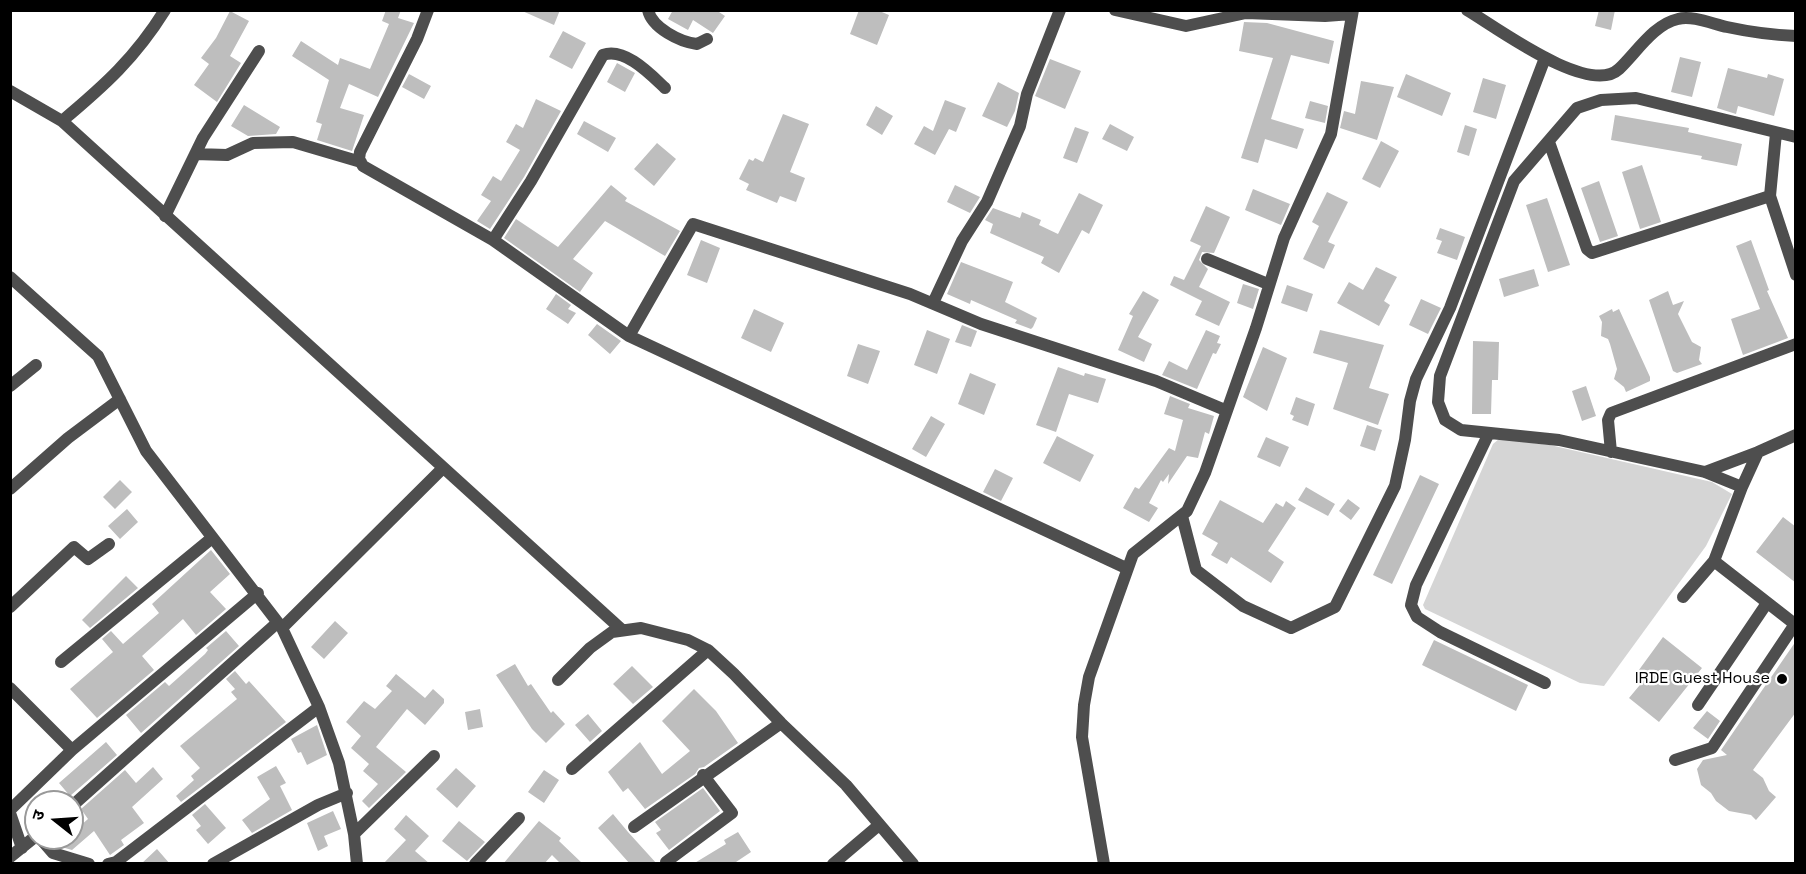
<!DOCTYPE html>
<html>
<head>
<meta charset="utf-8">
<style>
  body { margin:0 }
  #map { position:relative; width:1806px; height:874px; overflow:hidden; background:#fff; font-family:"Space Grotesk","Noto Sans Devanagari",sans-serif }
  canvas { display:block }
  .frame { position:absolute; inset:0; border:12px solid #000; pointer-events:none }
  .north { position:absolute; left:24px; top:790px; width:60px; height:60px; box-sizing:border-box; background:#fff; border:2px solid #999; border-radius:50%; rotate:287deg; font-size:16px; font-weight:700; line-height:24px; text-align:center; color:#000 }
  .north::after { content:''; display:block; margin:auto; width:21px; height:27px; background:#000; clip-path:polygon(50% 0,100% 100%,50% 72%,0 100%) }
</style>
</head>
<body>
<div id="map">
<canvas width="1806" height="874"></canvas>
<div class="frame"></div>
<div class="north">उ</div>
</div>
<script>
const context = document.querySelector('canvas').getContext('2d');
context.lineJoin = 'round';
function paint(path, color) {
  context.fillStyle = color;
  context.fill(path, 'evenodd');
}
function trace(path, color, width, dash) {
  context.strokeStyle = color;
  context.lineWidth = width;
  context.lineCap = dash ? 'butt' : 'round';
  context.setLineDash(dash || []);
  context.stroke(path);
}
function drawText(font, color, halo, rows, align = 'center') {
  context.font = font + ' "Space Grotesk",sans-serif';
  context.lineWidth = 4.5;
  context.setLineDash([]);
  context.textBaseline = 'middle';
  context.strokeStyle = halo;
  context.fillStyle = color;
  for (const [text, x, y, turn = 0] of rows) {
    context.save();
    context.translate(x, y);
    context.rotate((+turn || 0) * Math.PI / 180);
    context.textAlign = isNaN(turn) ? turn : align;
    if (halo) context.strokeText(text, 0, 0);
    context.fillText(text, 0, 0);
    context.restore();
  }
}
paint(new Path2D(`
  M1499,439L1550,445L1712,482L1732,494L1706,546L1604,686L1580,683L1425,609L1423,605L1493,444Z`), '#d5d5d5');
paint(new Path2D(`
  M386,10H401L398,18L414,23L378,97L349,84L340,108L364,115L352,151L317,140L322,124L316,122L329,80L292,56L301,41L338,65L340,58L370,69L389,24L382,21Z
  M520,10H560L554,25Z
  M673,10H716L725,16L713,33L693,20L688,30L668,19Z
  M859,10H877L889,15L877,45L850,34Z
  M1599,10H1615L1611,30L1595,26Z
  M230,11L249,21L230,56L241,63L217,102L194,85L209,64L201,58L216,38Z
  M1244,22L1267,23L1334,41L1329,64L1291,55L1271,119L1304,129L1297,149L1265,139L1258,163L1241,158L1273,58L1239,51Z
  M563,31L586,43L572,69L549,57Z
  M1680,57L1701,62L1692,97L1671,92Z
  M1050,59L1081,71L1065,109L1035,96Z
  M617,63L635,73L625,92L607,82Z
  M1728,68L1767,78L1768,74L1784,79L1774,116L1738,106L1736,114L1717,108Z
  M409,74L431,86L424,99L402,87Z
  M1406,74L1451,93L1442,116L1397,97Z
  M1483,78L1506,85L1496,119L1473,112Z
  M1361,81L1394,87L1377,140L1340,128L1344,111L1355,114Z
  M998,82L1019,93L1015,111L1007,127L982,116Z
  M536,99L561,111L524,177L490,229L477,221L491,201L481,195L493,176L501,181L520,150L506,142L516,124L523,128Z
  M945,100L966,108L956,132L949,129L935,155L914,144L924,126L933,131Z
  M1310,101L1328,106L1325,123L1305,118Z
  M244,105L280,127L276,134L248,136L231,126Z
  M876,106L893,116L882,135L866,125Z
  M783,114L809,124L790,172L805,178L796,202L780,196L777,203L746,190L749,184L739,179L749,159L753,161L755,158L763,162Z
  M1615,115L1689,128L1688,132L1742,144L1737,166L1701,159L1702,156L1611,140Z
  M584,121L616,138L608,152L577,134Z
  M1110,124L1134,137L1127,151L1102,139Z
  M1465,125L1477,129L1469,156L1457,152Z
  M1075,127L1089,132L1077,163L1063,158Z
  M1381,141L1399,151L1380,188L1362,179Z
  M657,143L676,159L654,186L634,169Z
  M1642,165L1661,222L1640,229L1622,172Z
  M1599,181L1618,236L1600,242L1581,188Z
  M611,185L627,198L625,201L680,231L665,256L605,221L573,259L593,273L580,292L504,238L516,219L558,247Z
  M955,185L980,197L970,213L947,202Z
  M1253,189L1290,204L1281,225L1245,210Z
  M1327,192L1348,202L1328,242L1335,245L1324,269L1303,259L1319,226L1312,222Z
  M1079,193L1103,205L1089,234L1082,230L1059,273L1041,263L1044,257L990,233L993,224L985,220L993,208L1020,218L1022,212L1041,220L1039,225L1058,234Z
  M1547,198L1570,265L1548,272L1526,205Z
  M1206,206L1230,217L1214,253L1202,252L1199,260L1208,269L1199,287L1230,302L1219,326L1195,315L1202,301L1170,285L1174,276L1184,280L1201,246L1190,241Z
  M1440,228L1465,237L1457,260L1437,253L1442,241L1436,239Z
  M701,240L720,248L707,283L687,275Z
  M1751,240L1769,290L1767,291L1788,338L1743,355L1731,319L1760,309L1736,246Z
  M961,262L1013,282L1005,302L1037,318L1033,327L1031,329L1015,323L1017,320L971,300L970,304L947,294Z
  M1376,267L1397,277L1384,301L1390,305L1379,326L1337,303L1349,282L1363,290Z
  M1534,269L1539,286L1504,297L1499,279Z
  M1243,284L1259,289L1253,309L1237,303Z
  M1287,285L1313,294L1307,312L1281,303Z
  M1143,291L1159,300L1138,337L1152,344L1144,362L1118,350L1133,316L1129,314Z
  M1668,291L1673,305L1684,301L1678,314L1692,342L1701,347L1699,360L1702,364L1677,373L1673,371L1649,300Z
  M556,294L571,305L568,309L576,313L568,324L546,309Z
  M1421,299L1441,308L1428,334L1409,325Z
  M754,309L784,323L771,352L741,338Z
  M1612,309L1613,312L1619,309L1650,377V381L1626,392L1624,387L1614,379L1617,369L1610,344L1608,339L1601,336L1602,322L1599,316Z
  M597,324L621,341L610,354L588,335Z
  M962,325L977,331L971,347L955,342Z
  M927,330L950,339L937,374L914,365Z
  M1206,330L1220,336L1217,343L1221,344L1216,354L1213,353L1197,389L1162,375L1169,361L1187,370Z
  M1320,330L1384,345L1369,388L1389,394L1378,425L1333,409L1348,363L1313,353Z
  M1473,341L1499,342L1498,380H1492L1491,414H1472Z
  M858,344L880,351L868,384L847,376Z
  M1263,347L1287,358L1267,411L1243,397Z
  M1058,367L1084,376L1085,373L1106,379L1098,403L1069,394L1056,432L1036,425Z
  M970,373L996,384L984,415L958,404Z
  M1586,386L1596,416L1582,421L1572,391Z
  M1170,396L1190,404L1188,408L1214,416L1209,434L1205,432L1198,458L1187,456L1168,484L1169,474L1163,482L1161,480L1149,503L1158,508L1149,522L1123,508L1135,487L1139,489L1169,448L1175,451L1183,420L1164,414Z
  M1296,397L1315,404L1308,426L1292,420L1294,416L1290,414Z
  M931,416L945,424L926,457L912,449Z
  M1367,425L1382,430L1375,451L1360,446Z
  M1057,436L1094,455L1080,482L1043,463Z
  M1266,437L1289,447L1280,467L1257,457Z
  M995,469L1013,478L1001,501L983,492Z
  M1420,475L1439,484L1392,584L1373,575Z
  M120,480L132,492L115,509L103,497Z
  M1306,487L1335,504L1328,516L1298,500Z
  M1348,499L1360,508L1351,520L1339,511Z
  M1220,500L1263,523L1276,503L1283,507L1286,501L1296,508L1268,551L1284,562L1271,583L1231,557L1227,564L1211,555L1218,543L1202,534Z
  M127,509L138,522L120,539L108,526Z
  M1783,517L1796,527V583L1756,552Z
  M211,550L230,574L210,592L226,609L196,635L183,619L142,656L154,670L97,718L70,689L113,652L102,639L111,631L123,644L159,613L152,604Z
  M126,576L138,588L90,628L82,620Z
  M335,621L348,633L324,659L311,647Z
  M226,631L239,646L141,733L126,715L165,682L169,686L205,654L208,650L206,648Z
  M1663,637L1702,668L1659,722L1629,698L1644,680L1636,674Z
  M1434,640L1528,685L1516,711L1422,665Z
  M1796,641V712L1753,770L1763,778L1769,791L1776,797L1756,820L1751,815L1729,811L1716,801L1711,793L1701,785L1697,769L1703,760L1727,755L1721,750Z
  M515,664L528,686L531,684L551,713L553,711L565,724L546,743L532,729L496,675Z
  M632,666L653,687L633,704L613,684Z
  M235,671L246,684L249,681L286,722L181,802L176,796L194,780L191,776L200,768L180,746L237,699L231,692L235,689L226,679Z
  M396,674L425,698L433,689L444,699V703L425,725L407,709L376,747L406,772L369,808L362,801L378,784L363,771L369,764L351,748L361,736L346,722L364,701L375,709L392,691L386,686Z
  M694,689L716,711L738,743L704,767L699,768L695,774L645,809L628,788L623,792L608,772L640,742L662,774L690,751L662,721Z
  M480,709L483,727L468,730L465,712Z
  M1707,711L1720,721L1708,739L1693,728Z
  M588,714L602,731L590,742L575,725Z
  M317,725L327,755L307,765L301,752L298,753L291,739Z
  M106,742L117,755L70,796L59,783Z
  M276,766L286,783L280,786L292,810L252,833L242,820L270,799L257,777Z
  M153,767L163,779L132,807L144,823L121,840L124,845L110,855L94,831L72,850L58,846L67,838H72V833L88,819L81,809L125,770L136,783Z
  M456,768L476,786L457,808L436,789Z
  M544,770L559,780L544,803L528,792Z
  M703,788L720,811L669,850L656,833L661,830L655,822Z
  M205,804L226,828L208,844L196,830L201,826L192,815Z
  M333,811L341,829L324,836L328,846L318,851L307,823Z
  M613,814L628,832L657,864H630L598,828Z
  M406,815L429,836L415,851L430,864H383L406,840L394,829Z
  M459,821L485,842L467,861L442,841Z
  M539,821L561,838L559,841L583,864H561L552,855L544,864H503Z
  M738,832L751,852L733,864H693L726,844L724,840Z
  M157,849L170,864H141Z`), '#bebebe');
trace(new Path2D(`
  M428,10L417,39L360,152L359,159L363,166L493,240L629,336L1126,568
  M648,10C652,28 680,42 697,44L707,39
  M1115,10L1186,26L1246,13L1325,16L1352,14
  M1467,10C1496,27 1589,97 1619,69C1636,53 1654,24 1678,19C1692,15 1713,24 1727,27C1750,32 1772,35 1796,36
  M10,91L62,121L621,629
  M62,121C105,85 135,58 165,10
  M1776,133L1770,196L1796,275
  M1796,137L1636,98L1601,100L1577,108L1514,181L1440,376L1438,402L1445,420L1461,430L1559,440L1705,472L1742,487L1758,452L1796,435
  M1549,142L1587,249L1592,253L1770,196
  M195,154L227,155L253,143L293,142L361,162
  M165,216L203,138L259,51
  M493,240L531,181L603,55C625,47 651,75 665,88
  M1207,259L1268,284
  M10,277L98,356L146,451L282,628L319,707L339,763L354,834L357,864
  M933,303L962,241L987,202L1020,126L1027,94L1060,10
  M629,336L693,224L910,294L981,324L1156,381L1225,410
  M10,386L36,365
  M1489,433L1416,585L1411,605L1417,617L1440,632L1545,683
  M1611,452L1608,420L1611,413L1796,344
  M1705,472L1758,452
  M10,489L68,438L120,399
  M1182,516L1196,570L1243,606L1291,628L1335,607L1395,486L1405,440L1410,401L1416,379L1450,308L1545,58
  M1714,561L1796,625
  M1683,597L1714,561L1742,487
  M10,607L74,547L88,559L109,544
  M282,628L443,468
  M61,662L212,538
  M558,680L590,648L612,632L641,628L688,640L708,650L734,674L781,723L846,785L913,864
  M10,688L72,750
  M1698,705L1767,603
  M1675,760L1712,748L1795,624
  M572,769L708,650
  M72,806L277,623
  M10,810L72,750L258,593
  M10,813L22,848
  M634,827L781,723
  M354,834L434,756
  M40,838L53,853L89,864
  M10,857L36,836
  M666,862L732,813L703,775
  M108,864L116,862L319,707
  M213,864L318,805L347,793
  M475,864L519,818
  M833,864L879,825
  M1104,864L1082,737L1084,705L1089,677L1133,554L1187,511L1205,473L1256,328L1284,238L1331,134L1353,10`), '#4e4e4e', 12);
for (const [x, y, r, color] of [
  [1782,679,6,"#000"]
]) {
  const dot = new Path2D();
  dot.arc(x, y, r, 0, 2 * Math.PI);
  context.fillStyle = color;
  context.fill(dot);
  trace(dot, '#fff', 2);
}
drawText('16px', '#000', '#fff', [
  ["IRDE Guest House",1770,679]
], 'right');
</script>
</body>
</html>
